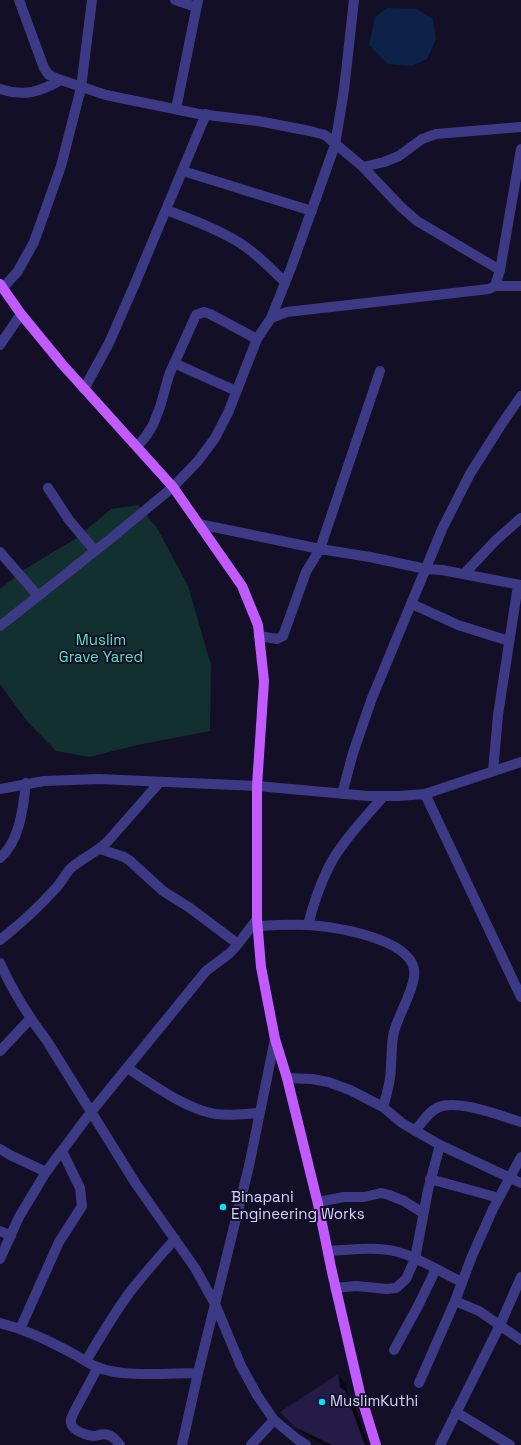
<!DOCTYPE html>
<html>
<head>
<meta charset="utf-8">
<style>
  body { margin:0 }
  canvas { display:block; background:#130f26 }
</style>
</head>
<body>
<canvas width="521" height="1445"></canvas>
<script>
const context = document.querySelector('canvas').getContext('2d');
context.lineJoin = 'round';
function paint(path, color) {
  context.fillStyle = color;
  context.fill(path, 'evenodd');
}
function trace(path, color, width, dash) {
  context.strokeStyle = color;
  context.lineWidth = width;
  context.lineCap = dash ? 'butt' : 'round';
  context.setLineDash(dash || []);
  context.stroke(path);
}
function drawText(font, color, halo, rows, align = 'center') {
  context.font = font + ' "Space Grotesk",sans-serif';
  context.lineWidth = 4;
  context.setLineDash([]);
  context.textBaseline = 'middle';
  context.strokeStyle = halo;
  context.fillStyle = color;
  for (const [text, x, y, turn = 0] of rows) {
    context.save();
    context.translate(x, y);
    context.rotate((+turn || 0) * Math.PI / 180);
    context.textAlign = isNaN(turn) ? turn : align;
    if (halo) context.strokeText(text, 0, 0);
    context.fillText(text, 0, 0);
    context.restore();
  }
}
paint(new Path2D(`
  M138,505L157,528L188,586L211,665L210,731L137,745L89,757L56,751L27,721L0,684V589L25,569L75,539L111,509Z`), '#12302f');
paint(new Path2D(`
  M387,8L416,9L433,19L436,39L427,59L411,66L388,64L369,45L375,17Z`), '#0c2248');
paint(new Path2D(`
  M338,1375L346,1383L348,1396L353,1401L368,1445H324L305,1435L290,1421Z`), '#0007');
paint(new Path2D(`
  M338,1374L340,1387L345,1391L365,1445H332L295,1427L280,1412Z`), '#241b47');
trace(new Path2D(`
  M19,0L44,68L49,75L61,80L106,95L199,114L258,121L310,131L325,135L363,167L401,207L417,221L500,270
  M175,0L196,7
  M0,89C25,97 39,92 61,80
  M176,109L198,0
  M363,167L384,162L399,156L422,139L436,134L521,127
  M183,171L312,211
  M166,210C190,219 213,227 235,240C254,251 269,267 285,282
  M495,286H521
  M3,288L18,271L34,242L61,166L81,88L92,0
  M271,318L291,268L335,145L344,90L354,0
  M0,345L21,314
  M174,363L236,391
  M84,389L109,343L134,286L206,114
  M137,447L146,436L153,425L160,407L169,375L196,315L204,312L210,314L257,339
  M48,488L69,520L95,551
  M199,524L320,549L370,557L426,569L442,570L521,585
  M0,552L38,596
  M464,574L496,540L521,518
  M412,604L458,625L509,641
  M0,626L109,540L173,487L198,461L215,438L228,413L257,339L271,318L287,312L489,289L495,286L500,270L521,149
  M259,636L277,639L283,636L306,572L320,549L380,371
  M493,771L498,715L518,585
  M0,789L44,781L99,779L257,786L368,796H398L425,794L521,762
  M342,794L353,753L372,698L443,527L470,474L501,425L521,396
  M425,794L521,997
  M100,849L124,857L129,860L163,891L190,908L238,944L257,919
  M0,858C20,841 23,808 26,783
  M308,925C314,902 322,877 335,856C349,834 367,815 384,796
  M258,926C274,925 290,924 306,925C333,926 408,938 414,969C417,985 398,1015 394,1032C391,1044 392,1054 391,1066C391,1080 387,1094 383,1107
  M0,940C19,925 38,908 54,890C61,884 64,875 71,868C83,858 97,852 108,841L159,783
  M0,963C13,992 28,1016 47,1041L136,1184L195,1268L215,1304L241,1366L257,1395L274,1420L297,1439L306,1445
  M0,1051L30,1019
  M127,1068C151,1083 180,1105 207,1112C223,1117 242,1114 259,1113
  M287,1078L312,1079L328,1082L350,1090L383,1107L402,1123L440,1145L521,1183
  M415,1131C422,1122 429,1111 439,1107C458,1099 501,1116 521,1122
  M0,1149L10,1155L46,1172
  M430,1179L499,1198
  M318,1202L344,1197H364L381,1193L389,1195L404,1201L423,1213
  M0,1231L11,1236
  M328,1251C351,1250 376,1246 398,1252C421,1258 441,1273 462,1282
  M0,1259L19,1217L46,1172L91,1112L206,971L230,953L238,944
  M335,1288L356,1286L387,1289L396,1288L406,1279L415,1259L428,1190L440,1145
  M455,1301L479,1311L521,1340
  M0,1323C24,1329 46,1339 68,1351C78,1356 87,1363 97,1367C123,1378 169,1373 198,1373
  M20,1329L59,1242L82,1206L80,1188L62,1151
  M394,1350L418,1306L436,1269
  M86,1361C99,1339 112,1317 127,1296C142,1276 158,1258 175,1239
  M98,1367L73,1414C72,1417 70,1419 71,1423C72,1431 88,1436 95,1436C99,1435 104,1433 108,1435C113,1436 117,1441 120,1445
  M419,1383L455,1301L472,1256L493,1209L521,1157
  M456,1412L510,1445
  M182,1445L198,1373L249,1166L275,1039
  M251,1445L274,1420
  M440,1445L500,1325L521,1277`), '#3d3a85', 10);
trace(new Path2D(`
  M0,284L21,314L62,364L173,487L242,586L258,625L264,681L257,786V919L261,967L275,1039L287,1078L318,1204L332,1272L360,1393L376,1445`), '#c25bff', 10);
for (const [x, y, r, color] of [
  [223,1207,4,"#00e5ff"],
  [322,1402,4,"#00e5ff"]
]) {
  const dot = new Path2D();
  dot.arc(x, y, r, 0, 2 * Math.PI);
  context.fillStyle = color;
  context.fill(dot);
  trace(dot, '#130f26', 1.5);
}
drawText('15px', '#5fe0c0', '#130f26', [
  ["Muslim",101,641],
  ["Grave Yared",101,658]
]);
drawText('15px', '#d9d4ff', '#130f26', [
  ["Binapani",231,1198],
  ["Engineering Works",231,1215],
  ["MuslimKuthi",330,1402]
], 'left');
</script>
</body>
</html>
